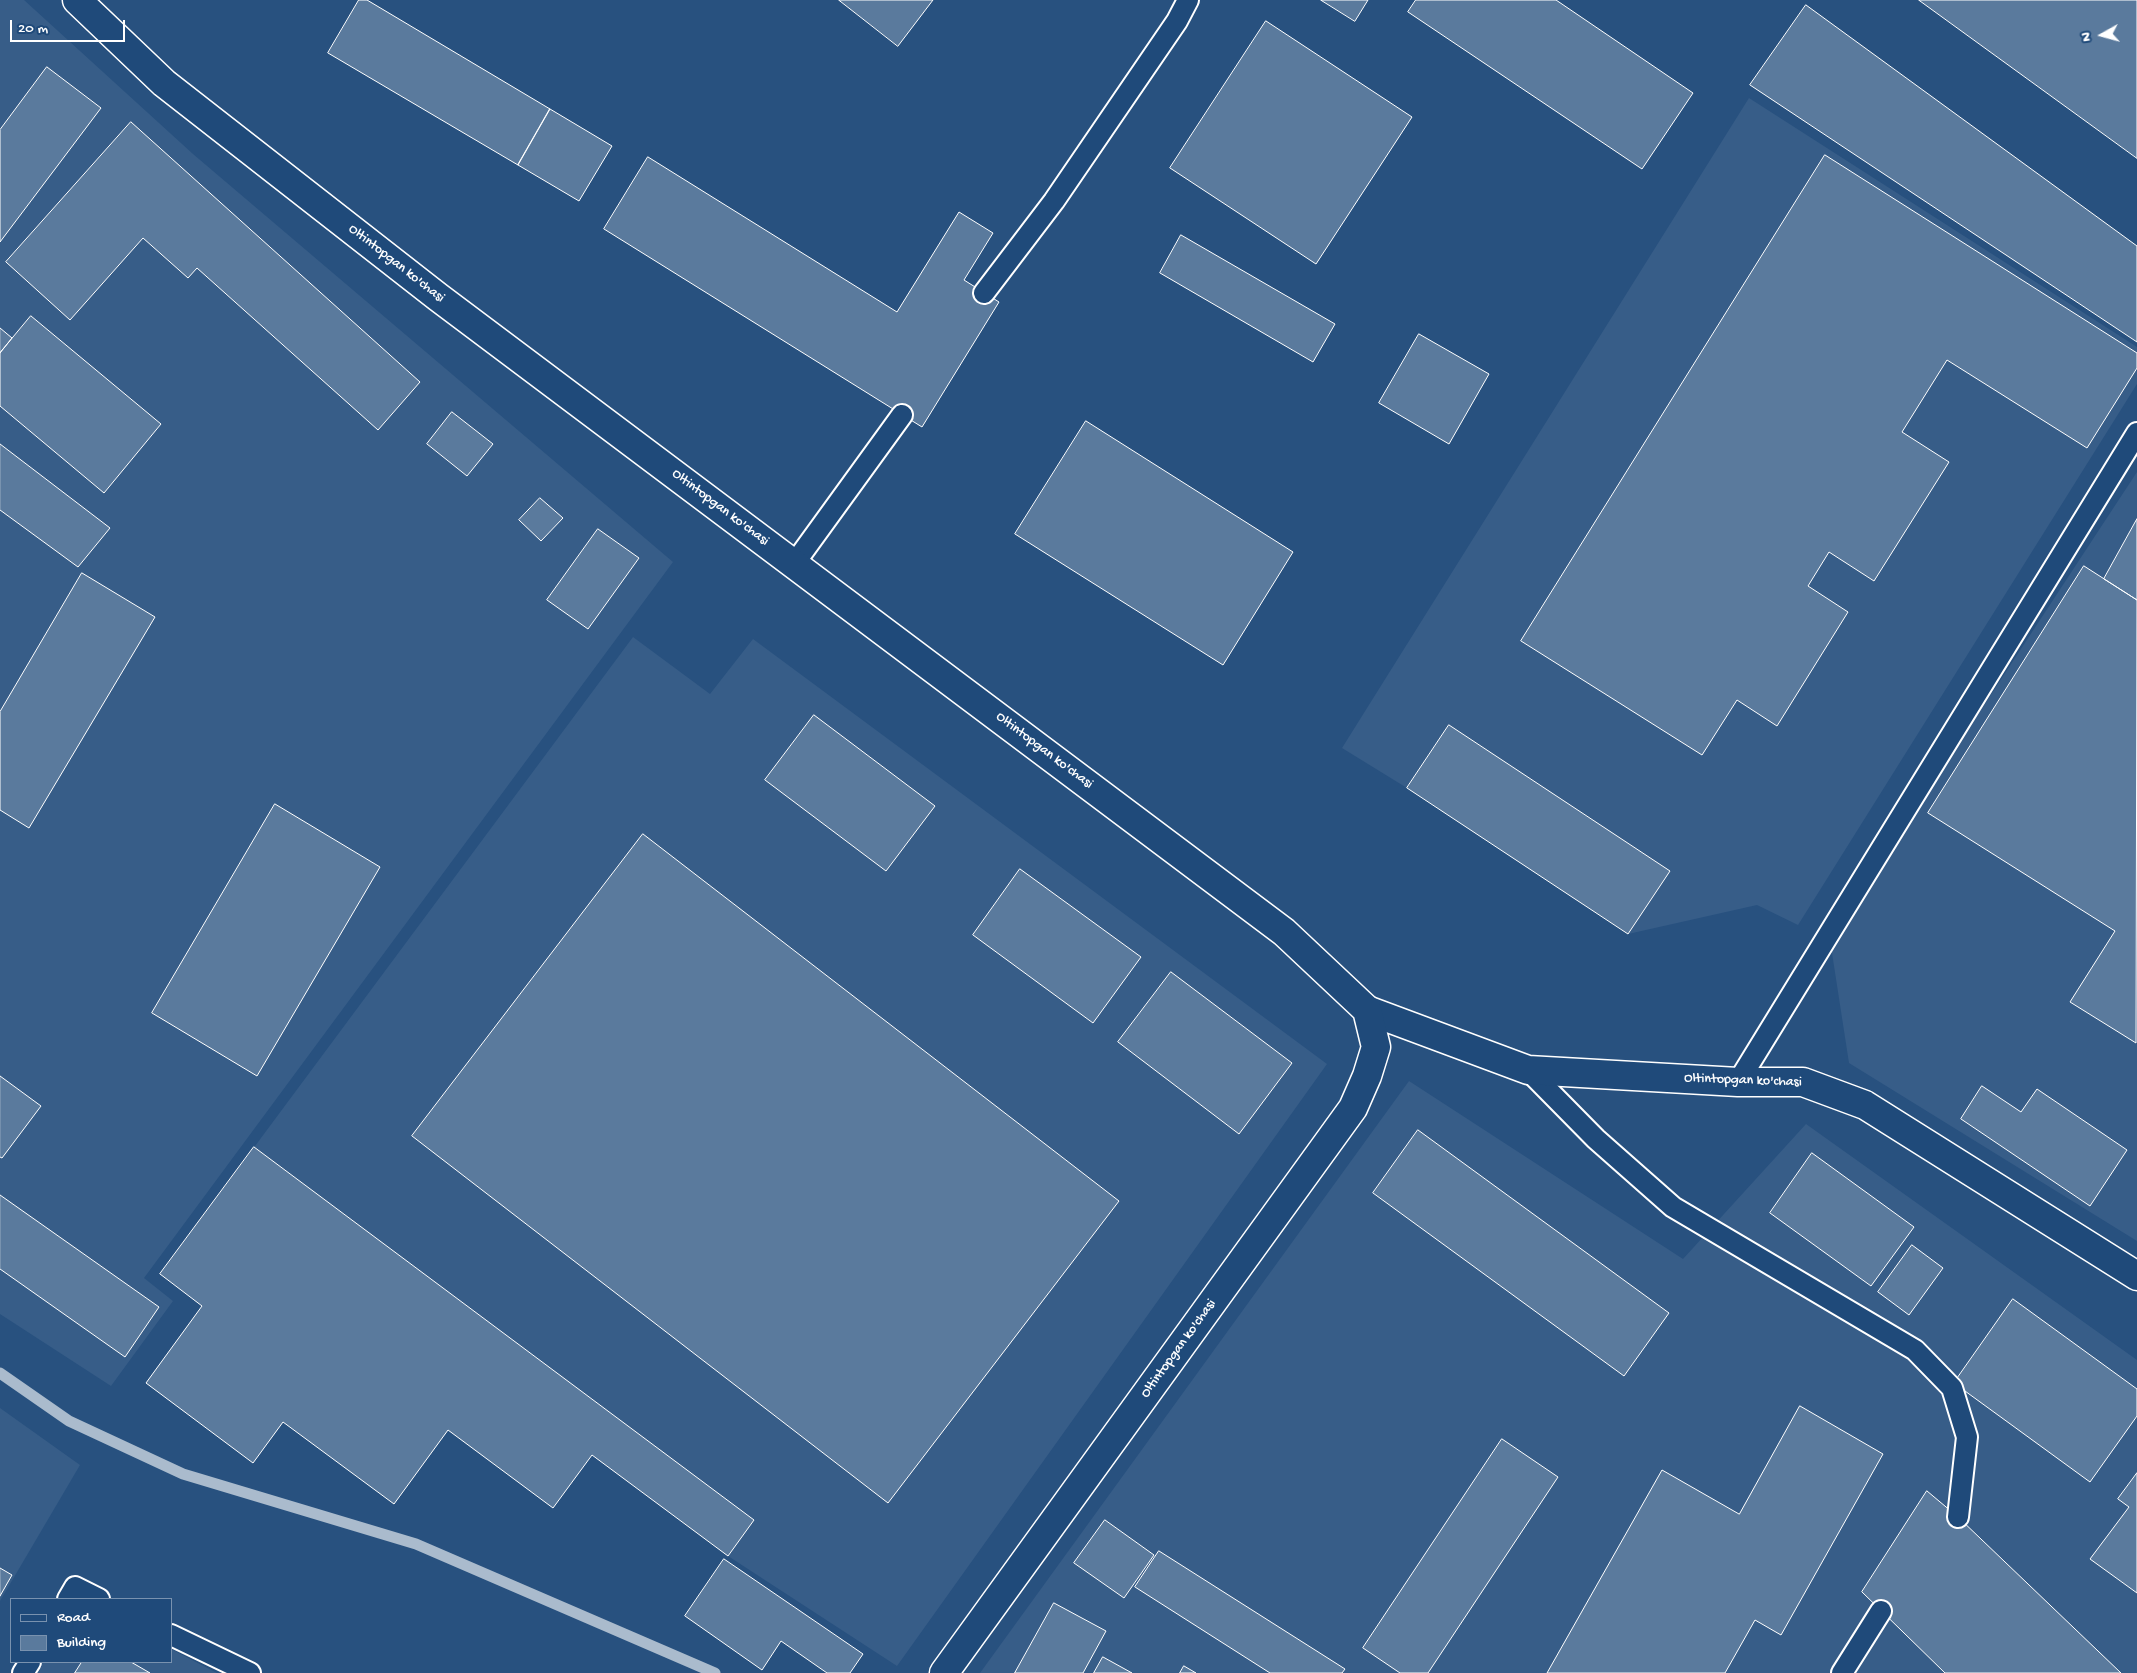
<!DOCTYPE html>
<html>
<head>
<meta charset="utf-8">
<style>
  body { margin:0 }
  #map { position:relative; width:2137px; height:1673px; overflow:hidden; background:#28517f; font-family:"Gochi Hand",sans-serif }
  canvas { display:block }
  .legend { position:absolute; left:10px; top:1598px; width:162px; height:65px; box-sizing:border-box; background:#1f4a7a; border:1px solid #7992af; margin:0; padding:6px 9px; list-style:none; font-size:15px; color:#fff }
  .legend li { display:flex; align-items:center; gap:10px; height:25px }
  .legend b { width:25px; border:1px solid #7992af }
  .north { position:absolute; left:2077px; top:10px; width:50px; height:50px; -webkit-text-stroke:4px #1f4a7a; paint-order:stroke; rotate:263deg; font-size:14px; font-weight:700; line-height:20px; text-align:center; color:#fff }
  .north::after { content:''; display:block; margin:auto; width:18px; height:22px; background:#fff; clip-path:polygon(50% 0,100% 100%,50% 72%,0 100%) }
  .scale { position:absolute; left:10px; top:20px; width:115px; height:22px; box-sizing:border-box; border:2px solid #fff; border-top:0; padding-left:6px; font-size:15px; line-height:18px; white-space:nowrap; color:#fff; -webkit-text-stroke:4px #1f4a7a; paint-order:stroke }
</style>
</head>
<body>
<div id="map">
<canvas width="2137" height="1673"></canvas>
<ul class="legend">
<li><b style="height:6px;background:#1f4a7a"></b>Road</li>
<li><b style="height:14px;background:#5a7a9d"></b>Building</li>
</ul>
<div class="north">N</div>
<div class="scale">20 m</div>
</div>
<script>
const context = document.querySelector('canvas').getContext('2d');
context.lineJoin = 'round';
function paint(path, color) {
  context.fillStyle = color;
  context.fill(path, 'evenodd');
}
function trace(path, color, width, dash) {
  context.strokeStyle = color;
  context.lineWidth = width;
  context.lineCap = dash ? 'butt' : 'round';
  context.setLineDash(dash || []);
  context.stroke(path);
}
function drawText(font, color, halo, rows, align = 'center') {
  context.font = font + ' "Gochi Hand",sans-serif';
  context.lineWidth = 4;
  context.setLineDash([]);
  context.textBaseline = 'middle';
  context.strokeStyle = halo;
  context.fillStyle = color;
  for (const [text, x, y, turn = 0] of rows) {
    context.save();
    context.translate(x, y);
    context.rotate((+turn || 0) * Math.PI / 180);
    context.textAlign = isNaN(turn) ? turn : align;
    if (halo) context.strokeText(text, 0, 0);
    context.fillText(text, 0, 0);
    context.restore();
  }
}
paint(new Path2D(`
  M0,0H24L193,154L673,562L144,1278L173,1301L111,1386L0,1314Z
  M1749,98L2137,347V384L1798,925L1757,905L1628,934L1407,788L1342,748Z
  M2137,472V1241L1849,1063L1830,940Z
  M633,637L710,694L753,639L1327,1064L897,1666L728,1556L592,1455L553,1508L448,1431L394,1504L284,1422L253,1463L146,1383L202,1306L160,1274Z
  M1409,1081L1683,1259L1806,1124L2137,1360V1673H980Z
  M0,1408L80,1465L0,1601Z
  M171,1649L217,1673H36L43,1662H171Z`), '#375d88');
trace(new Path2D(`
  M0,1373L69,1421L183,1474L416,1544L715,1673`), '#aabbcd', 11);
const building = new Path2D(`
  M359,0H367L550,109L518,165L328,53Z
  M839,0H933L898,46Z
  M1321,0H1368L1355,21Z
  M1416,0H1556L1693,93L1642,169L1408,12Z
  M1919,0H2137V158Z
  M1806,5L2137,246V342L1750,85Z
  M1266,21L1412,117L1316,264L1170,168Z
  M47,67L101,108L0,242V130Z
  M550,109L612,146L579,201L518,165Z
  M131,122L420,382L378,430L197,268L188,278L143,238L70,320L6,262Z
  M1825,155L2137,353V368L2087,448L1947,360L1902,432L1949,462L1874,581L1829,552L1808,586L1848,612L1777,726L1737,700L1702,755L1521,641Z
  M648,157L897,312L959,212L993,233L964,280L999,302L922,427L604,229Z
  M1181,235L1335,324L1313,362L1160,273Z
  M31,316L161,424L104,493L0,406V353Z
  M0,328L12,338L0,353Z
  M1419,334L1489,374L1449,444L1379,403Z
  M452,412L493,444L467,476L427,444Z
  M1086,421L1293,552L1223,665L1015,534Z
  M0,444L110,528L78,567L0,510Z
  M540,498L563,518L541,541L519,520Z
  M2137,519V600L2104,579Z
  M598,529L639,558L588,629L547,600Z
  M2084,566L2137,600L2136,1043L2070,1002L2115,931L1928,813Z
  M82,573L155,617L29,828L0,810V712Z
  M814,715L935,806L886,871L765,780Z
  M1449,725L1670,871L1628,934L1407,788Z
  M275,804L380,867L257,1076L152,1013Z
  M643,834L1119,1201L888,1503L412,1136Z
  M1020,869L1141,957L1093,1023L973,935Z
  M1171,972L1292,1063L1239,1134L1118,1042Z
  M0,1076L41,1106L2,1158L0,1157Z
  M1982,1086L2021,1112L2037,1089L2127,1150L2090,1206L1961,1119Z
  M1418,1130L1669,1313L1624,1376L1373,1193Z
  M254,1147L754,1520L728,1556L592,1455L553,1508L448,1430L394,1504L283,1422L253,1463L146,1383L202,1306L160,1274Z
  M1812,1153L1914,1227L1871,1286L1770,1213Z
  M0,1195L159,1307L125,1357L0,1269Z
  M1912,1245L1943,1268L1909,1315L1878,1292Z
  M2013,1299L2137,1389V1416L2090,1482L1954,1383Z
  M1800,1406L1883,1454L1781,1635L1755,1620L1725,1673H1547L1662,1470L1739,1514Z
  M1502,1439L1558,1477L1428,1673H1400L1363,1648Z
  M2137,1473V1593L2090,1559L2129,1507L2118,1499Z
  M1927,1491L1958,1517L2121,1673H1945L1862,1592Z
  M1105,1520L1154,1555L1124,1598L1074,1563Z
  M1159,1551L1345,1669L1342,1673H1270L1135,1587Z
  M724,1559L863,1654L850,1673H827L781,1641L762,1670L685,1616Z
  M0,1568L12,1575L0,1596Z
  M1054,1603L1106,1631L1083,1673H1015Z
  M1103,1657L1132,1673H1094Z
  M82,1662H131L150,1673H75Z
  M1184,1666L1196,1673H1180Z`);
paint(building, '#5a7a9d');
trace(building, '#fff', 1);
const service = new Path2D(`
  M984,293L1054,201L1177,21L1188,0
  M794,564L902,415
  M1528,1070L1596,1139L1673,1207L1915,1350L1952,1388L1967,1437L1958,1517
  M1738,1082L2137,433
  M68,1599L75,1587L99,1599
  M171,1635L250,1673
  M23,1673L30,1662
  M1842,1673L1881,1611`);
const minor = new Path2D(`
  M1367,1010L1528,1070L1738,1082H1803L1865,1105L2137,1276`);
const tertiary = new Path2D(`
  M77,0L164,83L438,297L1284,932L1367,1010L1376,1047L1367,1076L1353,1108L944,1673`);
trace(service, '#fff', 24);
trace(minor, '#fff', 31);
trace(tertiary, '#fff', 31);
trace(service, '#1f4a7a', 20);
trace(minor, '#1f4a7a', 28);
trace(tertiary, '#1f4a7a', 28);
drawText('14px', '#fff', '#1f4a7a', [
  ["Oltintopgan ko'chasi",396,264,38],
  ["Oltintopgan ko'chasi",720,508,37],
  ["Oltintopgan ko'chasi",1044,751,37],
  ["Oltintopgan ko'chasi",1743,1081,2],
  ["Oltintopgan ko'chasi",1179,1349,-54]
]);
</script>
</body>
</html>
